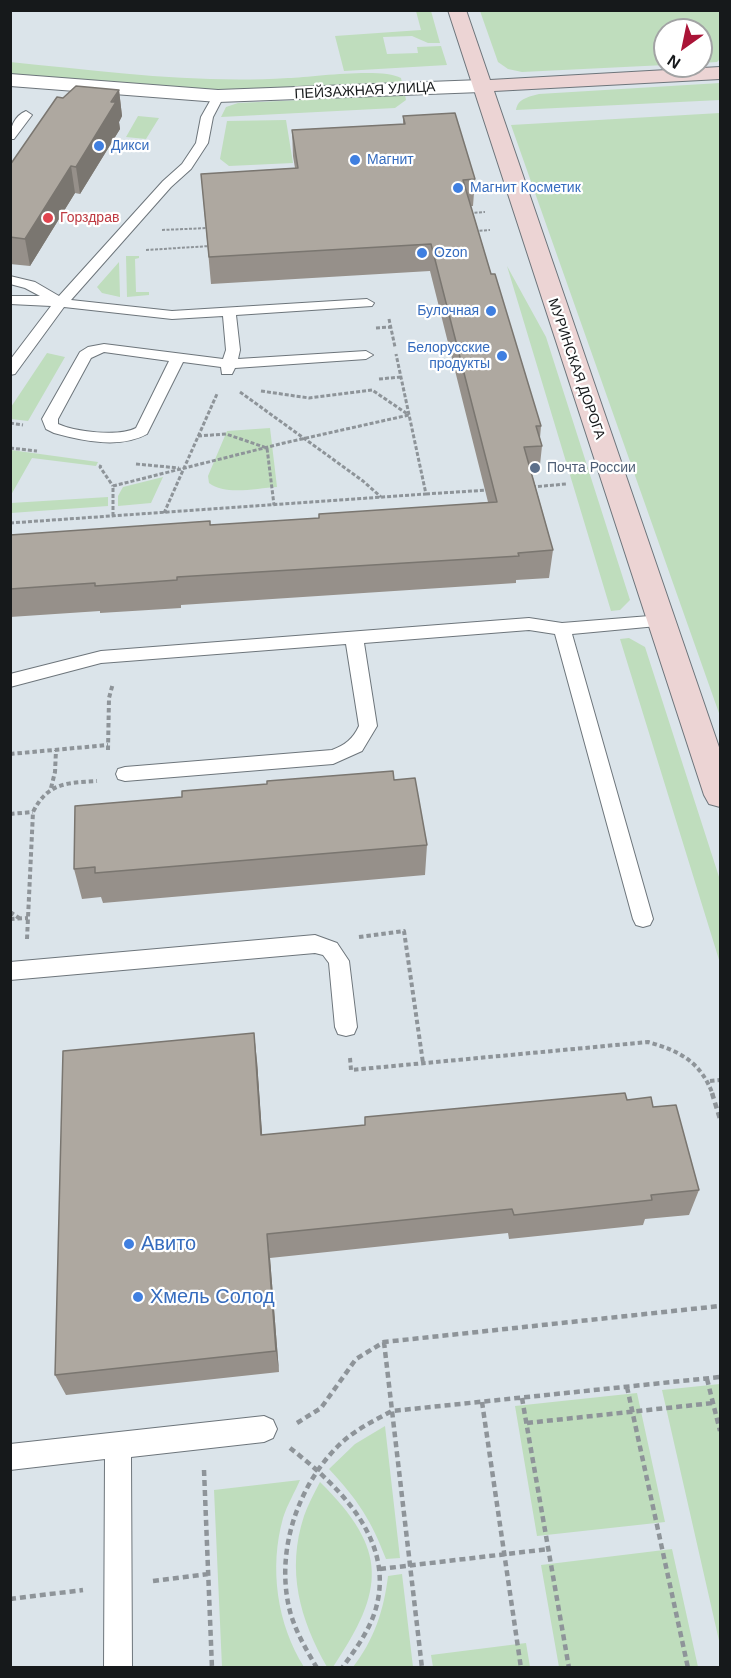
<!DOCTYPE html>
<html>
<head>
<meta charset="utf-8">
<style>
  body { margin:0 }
  #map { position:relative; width:731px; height:1678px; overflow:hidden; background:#dbe4ea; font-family:Arial,sans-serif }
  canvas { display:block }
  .frame { position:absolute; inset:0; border:12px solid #16191b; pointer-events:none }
  .north { position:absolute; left:653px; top:18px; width:60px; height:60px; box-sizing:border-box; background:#fff; border:2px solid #a2a3a4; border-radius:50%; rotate:213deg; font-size:16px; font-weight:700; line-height:24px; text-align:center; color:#16191b }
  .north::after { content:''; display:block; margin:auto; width:21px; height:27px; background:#aa1437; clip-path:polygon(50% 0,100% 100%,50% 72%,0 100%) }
</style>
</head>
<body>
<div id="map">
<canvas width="731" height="1678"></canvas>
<div class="frame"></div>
<div class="north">N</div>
</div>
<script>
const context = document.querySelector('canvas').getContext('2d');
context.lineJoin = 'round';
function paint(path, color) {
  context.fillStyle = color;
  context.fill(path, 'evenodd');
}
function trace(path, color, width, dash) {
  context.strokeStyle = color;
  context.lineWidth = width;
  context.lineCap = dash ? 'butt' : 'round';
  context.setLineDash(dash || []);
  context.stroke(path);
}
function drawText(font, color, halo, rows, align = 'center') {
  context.font = font + ' Arial,sans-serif';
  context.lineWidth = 4.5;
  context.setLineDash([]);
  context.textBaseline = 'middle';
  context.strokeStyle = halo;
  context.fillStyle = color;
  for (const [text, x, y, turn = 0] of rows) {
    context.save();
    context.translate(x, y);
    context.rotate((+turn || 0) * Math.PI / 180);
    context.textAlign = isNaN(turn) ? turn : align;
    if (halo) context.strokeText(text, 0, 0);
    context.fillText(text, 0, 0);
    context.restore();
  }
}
paint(new Path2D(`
  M416,11H431L440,43H428L412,36L383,37L387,54L418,53L417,47L441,46L447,65L344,71L335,36L421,30Z
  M480,11H720V59L717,62L701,63V30H665V65L522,72L508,69L498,62Z
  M10,62C102,71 195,84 288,78C313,77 382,67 401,78L402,83L240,90L193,89L11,74Z
  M720,83V100L516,110C518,98 529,97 539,94Z
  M405,95L406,100L395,108L221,117L226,107L238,103Z
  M720,113V716L511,125Z
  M138,116L159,118L146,139L126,137Z
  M286,120L293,163L229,166L220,159L227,121Z
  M126,256H139V258L135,259L136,292H149V295L127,297Z
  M119,262L120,297L102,293L97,287Z
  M507,266L546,337L630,600L620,610L611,611Z
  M47,353L65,357L28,421L11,419V407Z
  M270,428L277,487C256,488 226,496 209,483L208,476L227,431Z
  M11,450L98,462L96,466L32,458L11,495Z
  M163,477L151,503L118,506V496L123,487Z
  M108,497V506L11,513V503Z
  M629,638L645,647L720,880V963L620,639Z
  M720,1384V1645L662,1390Z
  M637,1393L665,1522L537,1536L515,1406Z
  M385,1426L400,1558L386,1559C371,1520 358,1500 329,1469L355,1444Z
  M300,1480C295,1492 287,1505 283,1518C269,1568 277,1624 304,1667H222L214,1490Z
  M320,1482C389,1550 385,1590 333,1667H327C300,1619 286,1571 304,1516C308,1505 314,1493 320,1482Z
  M672,1549L698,1667H559L541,1565Z
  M402,1574L413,1667H353C374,1640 384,1610 388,1576Z
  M526,1643L530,1667H433L431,1655Z`), '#bfddbd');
const lane = new Path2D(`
  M218,93L224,96L213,117L208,143L191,169L171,187L71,300L172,311L367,299L374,303L372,306L236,315L240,350L238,359L366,351L373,355L366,359L235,368L232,374H222L221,367L183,362L147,434C120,449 83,441 54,433L46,429L42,419L80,352L88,347L104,344L223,359L226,350L223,316L172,319L64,307L15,374L10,375V360L51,306L10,304V296H40L25,288L10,284V276L35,282L59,296L163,181L182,164L196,143L201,117L214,94ZM104,352L169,361L136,428C119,437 75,432 58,424V419L91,358Z
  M26,111L32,115L14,139H10C10,128 14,116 26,111Z
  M662,615L668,617L671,621L668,625L572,634L653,919L650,925L643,927L636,925L633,919L555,634L529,630L364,643L377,726L362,751L333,764L125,781L118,779L116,774L118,769L125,767L332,750C345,745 353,739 359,726L346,644L101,663L10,687V674L101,651L529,618L562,623Z
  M315,935L337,943L349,961L357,1027L354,1034L346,1036L338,1034L335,1027L329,963L323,955L315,953L10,980V962Z
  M264,1416L273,1420L277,1429L273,1438L264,1442L131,1457L132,1668H104L105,1459L10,1470V1444Z`);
const street = new Path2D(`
  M10,74L218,90L481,80L488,82L491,86L488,90L481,92L218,102L10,86Z`);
const secondary = new Path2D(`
  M448,10H466L490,80L720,67V79L494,91L720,750V807L709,804L704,795Z`);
trace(lane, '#6d757b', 2);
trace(street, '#6d757b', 2);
trace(secondary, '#6d757b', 2);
trace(new Path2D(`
  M470,213L485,212
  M162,230L208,228
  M475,231L490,230
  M146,250L210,246`), '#8e9499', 2, [3, 1.5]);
trace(new Path2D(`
  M389,319L395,347
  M376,328L391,327
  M379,379L401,377
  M261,391L309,398L372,390L409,415
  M240,392L363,481L381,497
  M10,423L23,425
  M198,436L226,434L267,448L274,505
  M10,448L37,451
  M136,464L179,468
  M101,465L100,467L113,486
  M532,487L566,484
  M426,494L488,490
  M164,513L217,394
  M113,516V486L284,443L409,415
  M10,523L426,494L396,354`), '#8e9499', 3, [4, 2]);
trace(new Path2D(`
  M108,750L109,698L113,683
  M10,754L108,745
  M51,788L55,772L56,750
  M10,814L33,812
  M10,912L19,918
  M10,919L28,918
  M359,937L404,931L423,1063
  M27,939L33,812C48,782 67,783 97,781
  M350,1058L351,1070L648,1042C680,1051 701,1062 713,1095
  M710,1081L720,1080`), '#8e9499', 4, [4.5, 3]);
trace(new Path2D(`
  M712,1093L720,1119
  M384,1342L422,1668
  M707,1379L720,1431
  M627,1387L688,1668
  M522,1398L569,1668
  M482,1402L521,1668
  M297,1423L321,1408L356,1359L384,1342L720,1306
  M527,1423L713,1403
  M290,1448C339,1486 395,1540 376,1608C370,1630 355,1650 342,1668
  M204,1470L212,1668
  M380,1569L549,1549
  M153,1581L208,1574
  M10,1599L83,1590
  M317,1668C307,1651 297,1634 291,1615C274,1556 296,1488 338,1446C353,1431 373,1421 392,1411L720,1377`), '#8e9499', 4.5, [6, 4]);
paint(lane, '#fff');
paint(street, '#fff');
paint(secondary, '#ecd4d4');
paint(new Path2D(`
  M119,90L122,116L119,122L120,129L80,194L75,193L30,266L10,264V165L63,98Z
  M403,116L475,179L473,206H471L491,274L541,426L540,438L542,446L539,474H532L553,550L549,578L516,580V583L181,605V608L100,613V611L10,617V535L211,525L319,518L488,502L430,271L211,284L201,174L295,168L293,156L292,130L403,124Z
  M394,780L427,845L425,875L103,903L101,897L82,899L74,869Z
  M257,1061L262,1135L365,1125V1117L627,1100L653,1107L699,1190L689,1215L645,1219L643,1225L509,1239L508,1233L270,1258L279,1372L66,1395L55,1375Z`), '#96908a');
paint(new Path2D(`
  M119,90L122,116L119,122L120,129L80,194L76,167Z
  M71,166L75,193L30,266L25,239Z
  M254,1033L257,1061L264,1161L261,1135Z
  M267,1234L270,1258L279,1372L276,1351Z`), '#7a7670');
const building = new Path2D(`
  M76,86L119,90L111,102H116L76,167L71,166L25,239L10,237V165L57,97L63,98Z
  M455,113L475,179L463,180L491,274H495L541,426H536L542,446L524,447L553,550L518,553L519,556L177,577V580L95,586V583L10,589V535L210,521V525L319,518V514L497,502L431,244L209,257L201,174L298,168L292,130L405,124L403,116Z
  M393,771L394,780L415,778L427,845L95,873V867L74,869L75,806L182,797V791L267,784V781Z
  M254,1033L261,1135L365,1125V1117L625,1093L627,1100L651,1097L653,1107L676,1105L699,1190L651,1195L652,1200L514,1215L512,1209L267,1234L276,1351L55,1375L63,1051Z`);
paint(building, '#aea8a0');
trace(building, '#7a7670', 1.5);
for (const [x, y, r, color] of [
  [99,146,6,"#3f7fe0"],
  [355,160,6,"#3f7fe0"],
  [458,188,6,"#3f7fe0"],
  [48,218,6,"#e0444e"],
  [422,253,6,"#3f7fe0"],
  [491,311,6,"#3f7fe0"],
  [502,356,6,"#3f7fe0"],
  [535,468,6,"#5c6f8a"],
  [129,1244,6,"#3f7fe0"],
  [138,1297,6,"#3f7fe0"]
]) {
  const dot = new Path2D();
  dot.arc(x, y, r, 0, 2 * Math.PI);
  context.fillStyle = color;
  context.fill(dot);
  trace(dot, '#fff', 2);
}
drawText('14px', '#16191b', '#fff', [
  ["ПЕЙЗАЖНАЯ УЛИЦА",365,91,-3],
  ["МУРИНСКАЯ ДОРОГА",576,369,71]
]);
drawText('14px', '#366cbe', '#fff', [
  ["Дикси",111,146],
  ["Магнит",367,160],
  ["Магнит Косметик",470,188],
  ["Ozon",434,253],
  ["Булочная",479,311,"right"],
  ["Белорусские",490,348,"right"],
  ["продукты",490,364,"right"]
], 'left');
drawText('14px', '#be3a42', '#fff', [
  ["Горздрав",60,218]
], 'left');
drawText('14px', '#4e5e75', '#fff', [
  ["Почта России",547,468]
], 'left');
drawText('20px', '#366cbe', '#fff', [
  ["Авито",141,1244],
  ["Хмель Солод",150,1297]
], 'left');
</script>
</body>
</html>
